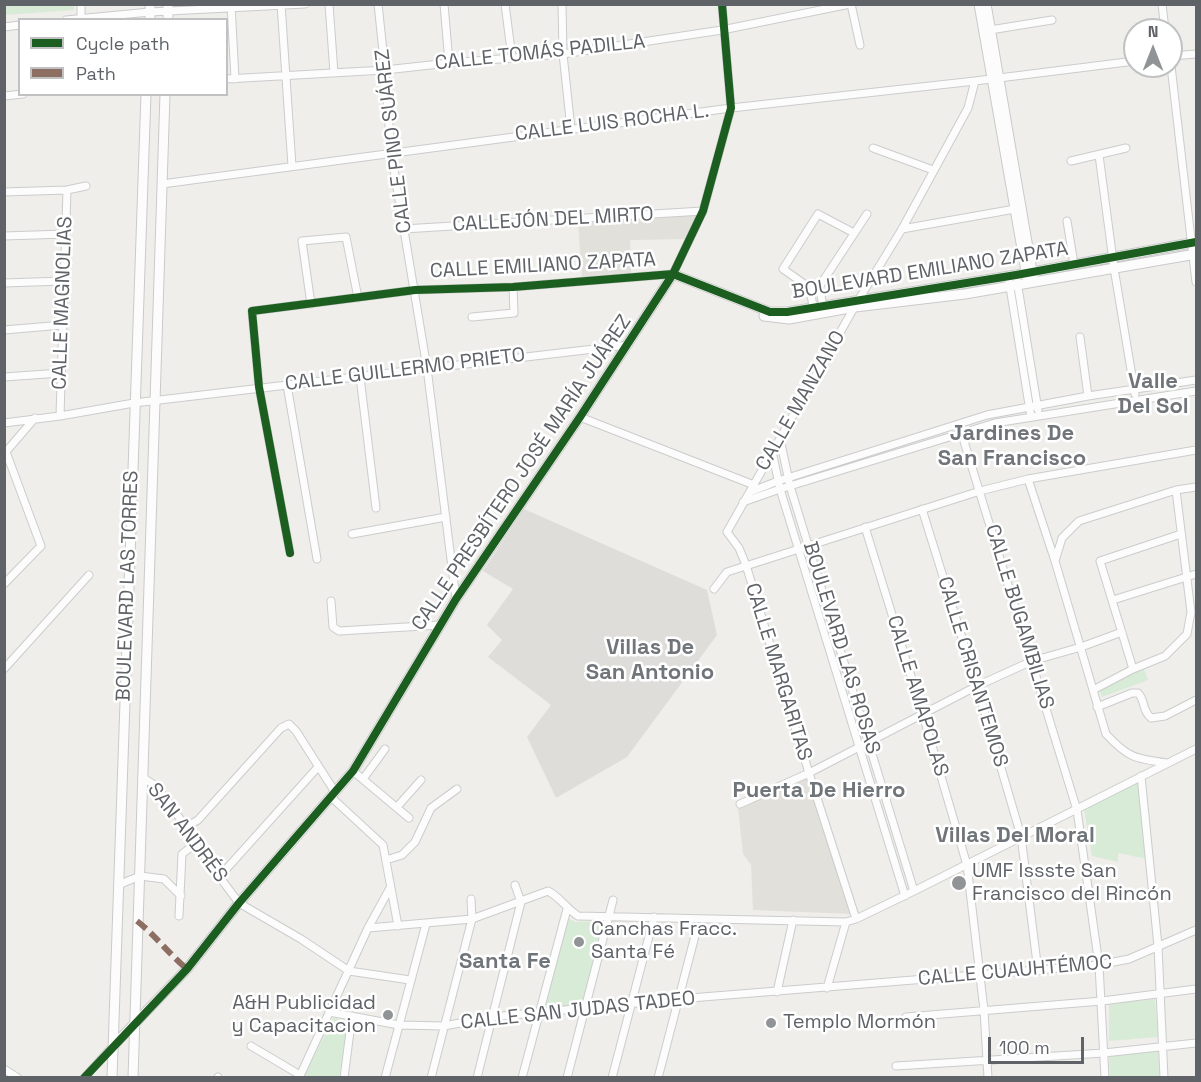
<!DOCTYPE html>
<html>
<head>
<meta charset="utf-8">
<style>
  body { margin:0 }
  #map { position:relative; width:1201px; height:1082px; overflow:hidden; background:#efeeea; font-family:"Space Grotesk",sans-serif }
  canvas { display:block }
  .frame { position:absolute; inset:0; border:6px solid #5f6368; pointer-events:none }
  .legend { position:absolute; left:18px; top:18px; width:210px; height:78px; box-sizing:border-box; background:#fff; border:2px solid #bfc1c3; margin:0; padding:8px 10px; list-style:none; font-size:18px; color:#5f6368 }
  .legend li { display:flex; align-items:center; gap:12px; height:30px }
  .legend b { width:30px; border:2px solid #bfc1c3 }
  .north { position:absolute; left:1123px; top:18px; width:60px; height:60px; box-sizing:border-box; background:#fff; border:2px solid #bfc1c3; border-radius:50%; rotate:0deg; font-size:16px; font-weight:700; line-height:24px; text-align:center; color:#5f6368 }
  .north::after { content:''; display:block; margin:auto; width:21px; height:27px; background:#919496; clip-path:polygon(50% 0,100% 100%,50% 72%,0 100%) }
  .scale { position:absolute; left:988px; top:1037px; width:96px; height:27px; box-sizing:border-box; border:3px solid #5f6368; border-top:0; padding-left:8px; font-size:18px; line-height:21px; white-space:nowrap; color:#5f6368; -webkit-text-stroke:4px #fff; paint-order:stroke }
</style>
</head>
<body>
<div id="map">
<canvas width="1201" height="1082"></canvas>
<div class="frame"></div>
<ul class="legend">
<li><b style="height:8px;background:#1b5e20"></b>Cycle path</li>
<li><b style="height:8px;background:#8d6e63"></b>Path</li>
</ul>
<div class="north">N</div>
<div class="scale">100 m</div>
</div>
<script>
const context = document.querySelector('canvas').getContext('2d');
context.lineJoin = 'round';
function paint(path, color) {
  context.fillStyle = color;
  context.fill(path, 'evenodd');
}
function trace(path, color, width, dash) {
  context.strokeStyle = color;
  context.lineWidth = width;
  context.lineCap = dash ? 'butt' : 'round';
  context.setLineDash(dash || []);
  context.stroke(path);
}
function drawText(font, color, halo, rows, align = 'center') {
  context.font = font + ' "Space Grotesk",sans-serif';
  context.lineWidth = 5;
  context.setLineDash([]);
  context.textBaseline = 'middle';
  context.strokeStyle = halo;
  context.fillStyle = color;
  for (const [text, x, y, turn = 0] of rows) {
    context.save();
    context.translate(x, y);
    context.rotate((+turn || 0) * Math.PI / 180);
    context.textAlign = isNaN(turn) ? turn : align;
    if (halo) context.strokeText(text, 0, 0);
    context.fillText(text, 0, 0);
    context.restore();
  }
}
paint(new Path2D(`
  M524,509L707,590L717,635L627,757L556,798L527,737L551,705L488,657L502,640L487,625L513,589L483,571Z`), '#dfddda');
paint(new Path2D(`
  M697,215L688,239L630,240L631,275L582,279L578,221Z
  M806,778L851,914L753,910L751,865L743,854L738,808Z`), '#e2e0da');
paint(new Path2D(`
  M5,4H74V10L5,15Z
  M1143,667L1148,680L1102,697L1098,688Z
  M1139,779L1147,859L1118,853V862L1092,856L1084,809Z
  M566,917L575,922L606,921L582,1006L543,1008Z
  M1155,999L1158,1037L1109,1041V1004Z
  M333,1018L345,1020L348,1032L339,1077L303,1078Z
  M1158,1048L1159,1077H1110L1109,1054Z`), '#d8ebd6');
const street = new Path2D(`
  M231,4L235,79
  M281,4L292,166
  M329,4L334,73
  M378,4L385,70L391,152L427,368L456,599
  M444,4L449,63
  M505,4L512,58
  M562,4L563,54L571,129
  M851,4L860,45
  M1162,4L1165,30
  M66,20L150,12L305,4
  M81,20V4
  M4,27L20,25
  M990,30L1052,20
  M1171,56L1196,54
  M1171,66L1196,282
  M226,79L385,70L449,63L563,54L722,30L850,4
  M4,96L23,94
  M873,148L933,170
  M1099,155L1114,268L1135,394
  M1071,161L1126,148
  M162,184L731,108L975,81L1135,61
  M4,192L67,190L86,186
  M1067,221L1074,264
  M403,229L703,211
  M902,229L1015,209
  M4,236L65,234
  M1016,275L1038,410
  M1009,281L1031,417
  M4,283L64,281
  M311,304L302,241L346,237L358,298
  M823,305L819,287L867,214
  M813,307L810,288L783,269L818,214L854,233
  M472,317L514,313L513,287
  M4,330L63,325
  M1080,337L1088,396
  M4,377L61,373
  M360,377L376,508
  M287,385L317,559
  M60,416L67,190
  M580,417L754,485
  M4,423L60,416L134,403L628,345
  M959,425L1077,810L1099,965L1105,1078
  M780,439L790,486L914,891
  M772,451L780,489L905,896
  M4,454L35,418
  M1028,479L1055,561L1106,734C1128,758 1136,759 1167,763
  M750,492L778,481L987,415L1088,396L1196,380
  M743,502L780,489L995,423L1196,391
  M922,509L977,686L1021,836L1038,971
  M865,527L923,715L967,865L984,1010L988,1078
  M352,534L446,517
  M290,553L259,387L252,311L415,290L513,287L673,274L703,211L731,108L722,4
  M1055,561L1062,538L1079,521L1176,490L1196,487
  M4,584L41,546L6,452
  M714,589L727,572L980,491L1028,479L1196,450
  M1113,600L1196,574
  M331,601L333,627L339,631L440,625
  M4,669L89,575
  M1133,669L1100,561L1181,534
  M1093,690L1133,669L1165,656L1187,634L1191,612L1176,490
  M1097,707L1132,693H1138C1146,701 1141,709 1151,718L1165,716L1196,700
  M353,771L409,818
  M1141,776L1158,946L1164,1078
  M142,777L156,786L186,827L195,844L239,903L301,939L349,971L410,980
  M363,779L385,749
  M331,797L383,845L398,926
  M740,804L809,773L977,686L1032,661L1081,647L1122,632
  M397,807L421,780
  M186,827L198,820L281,728L289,724L296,731L335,792
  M386,860L402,855L415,842L431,808L457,789
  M220,876L318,767
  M118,885L140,876L164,879L181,896
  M515,885L521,902
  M179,916L182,854L195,844
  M856,919L809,773L746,565L739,548L727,532L859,299L902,229L968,108L975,81
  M368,928L472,919L548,891C560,897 567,909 578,916L846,922L856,919L914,891L1196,749
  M827,988L846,922
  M777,992L793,920
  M329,1012L399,1025L444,1026L492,1017L678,999L1099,965L1129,959L1196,930
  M906,1017L1102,1001L1196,989
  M251,1046L300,1075
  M896,1066L1104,1053L1196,1043
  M4,1069L18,1078
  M218,1077V1078
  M84,1078L113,1046
  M299,1078L368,928L390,888
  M344,1078L352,1016
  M385,1078L426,924
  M431,1078L472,919L471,899
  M477,1078L521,902
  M522,1078L567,909
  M567,1078L613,900
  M612,1078L654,917
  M658,1078L696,932`);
const secondary = new Path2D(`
  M979,4L1027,277
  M986,4L1033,277
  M150,20V4
  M168,20V4
  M764,316L789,319L855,307L965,294L1196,254
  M113,1046L187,969L239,903L353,771L456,599L580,417L673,274L770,312H787L1016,275L1196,242
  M112,1078L146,94
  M133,1078L165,94`);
trace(street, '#cbcccc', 9);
trace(secondary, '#cacacb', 11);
trace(street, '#fdfcfc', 7);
trace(secondary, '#fdfcfc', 9);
trace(new Path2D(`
  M137,921C155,935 169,954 187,969`), '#8d6e63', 6, [12, 6]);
trace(new Path2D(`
  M290,553L259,387L252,311L415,290L513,287L673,274L770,312H787L1016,275L1196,242
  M84,1078L187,969L239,903L353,771L456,599L580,417L673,274L703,211L731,108L722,4`), '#1b5e20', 8);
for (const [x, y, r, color] of [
  [959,883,8,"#919496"],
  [579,942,6,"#919496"],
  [388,1015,6,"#919496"],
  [771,1023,6,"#919496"]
]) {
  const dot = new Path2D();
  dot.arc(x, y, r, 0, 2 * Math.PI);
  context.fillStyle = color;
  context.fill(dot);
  trace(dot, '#fff', 2);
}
drawText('20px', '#5f6368', '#fff', [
  ["CALLE TOMÁS PADILLA",540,53,-6],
  ["CALLE LUIS ROCHA L.",612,123,-7],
  ["CALLE PINO SUÁREZ",394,141,-97],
  ["CALLEJÓN DEL MIRTO",553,220,-3],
  ["CALLE EMILIANO ZAPATA",543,266,-3],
  ["BOULEVARD EMILIANO ZAPATA",930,271,-9],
  ["CALLE MAGNOLIAS",63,303,-88],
  ["CALLE GUILLERMO PRIETO",405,370,-7],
  ["CALLE MANZANO",801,401,-60],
  ["CALLE PRESBÍTERO JOSÉ MARÍA JUÁREZ",522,473,-56],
  ["BOULEVARD LAS TORRES",128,586,-88],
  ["CALLE BUGAMBILIAS",1019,617,73],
  ["BOULEVARD LAS ROSAS",841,648,73],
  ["CALLE MARGARITAS",778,672,73],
  ["CALLE CRISANTEMOS",972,672,73],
  ["CALLE AMAPOLAS",917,696,73],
  ["SAN ANDRÉS",187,833,53],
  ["CALLE CUAUHTÉMOC",1015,971,-5],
  ["CALLE SAN JUDAS TADEO",578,1011,-6]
]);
drawText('20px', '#5f6368', '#fff', [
  ["UMF Issste San",972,872],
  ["Francisco del Rincón",972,895],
  ["Canchas Fracc.",591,930],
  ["Santa Fé",591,953],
  ["A&H Publicidad",376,1004,"right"],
  ["y Capacitacion",376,1027,"right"],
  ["Templo Mormón",783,1023]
], 'left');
drawText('bold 22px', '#70757a', '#fff', [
  ["Valle",1153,382],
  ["Del Sol",1153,407],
  ["Jardines De",1012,434],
  ["San Francisco",1012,459],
  ["Villas De",650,648],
  ["San Antonio",650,673],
  ["Puerta De Hierro",819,791],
  ["Villas Del Moral",1015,836],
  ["Santa Fe",505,962]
]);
</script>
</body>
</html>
